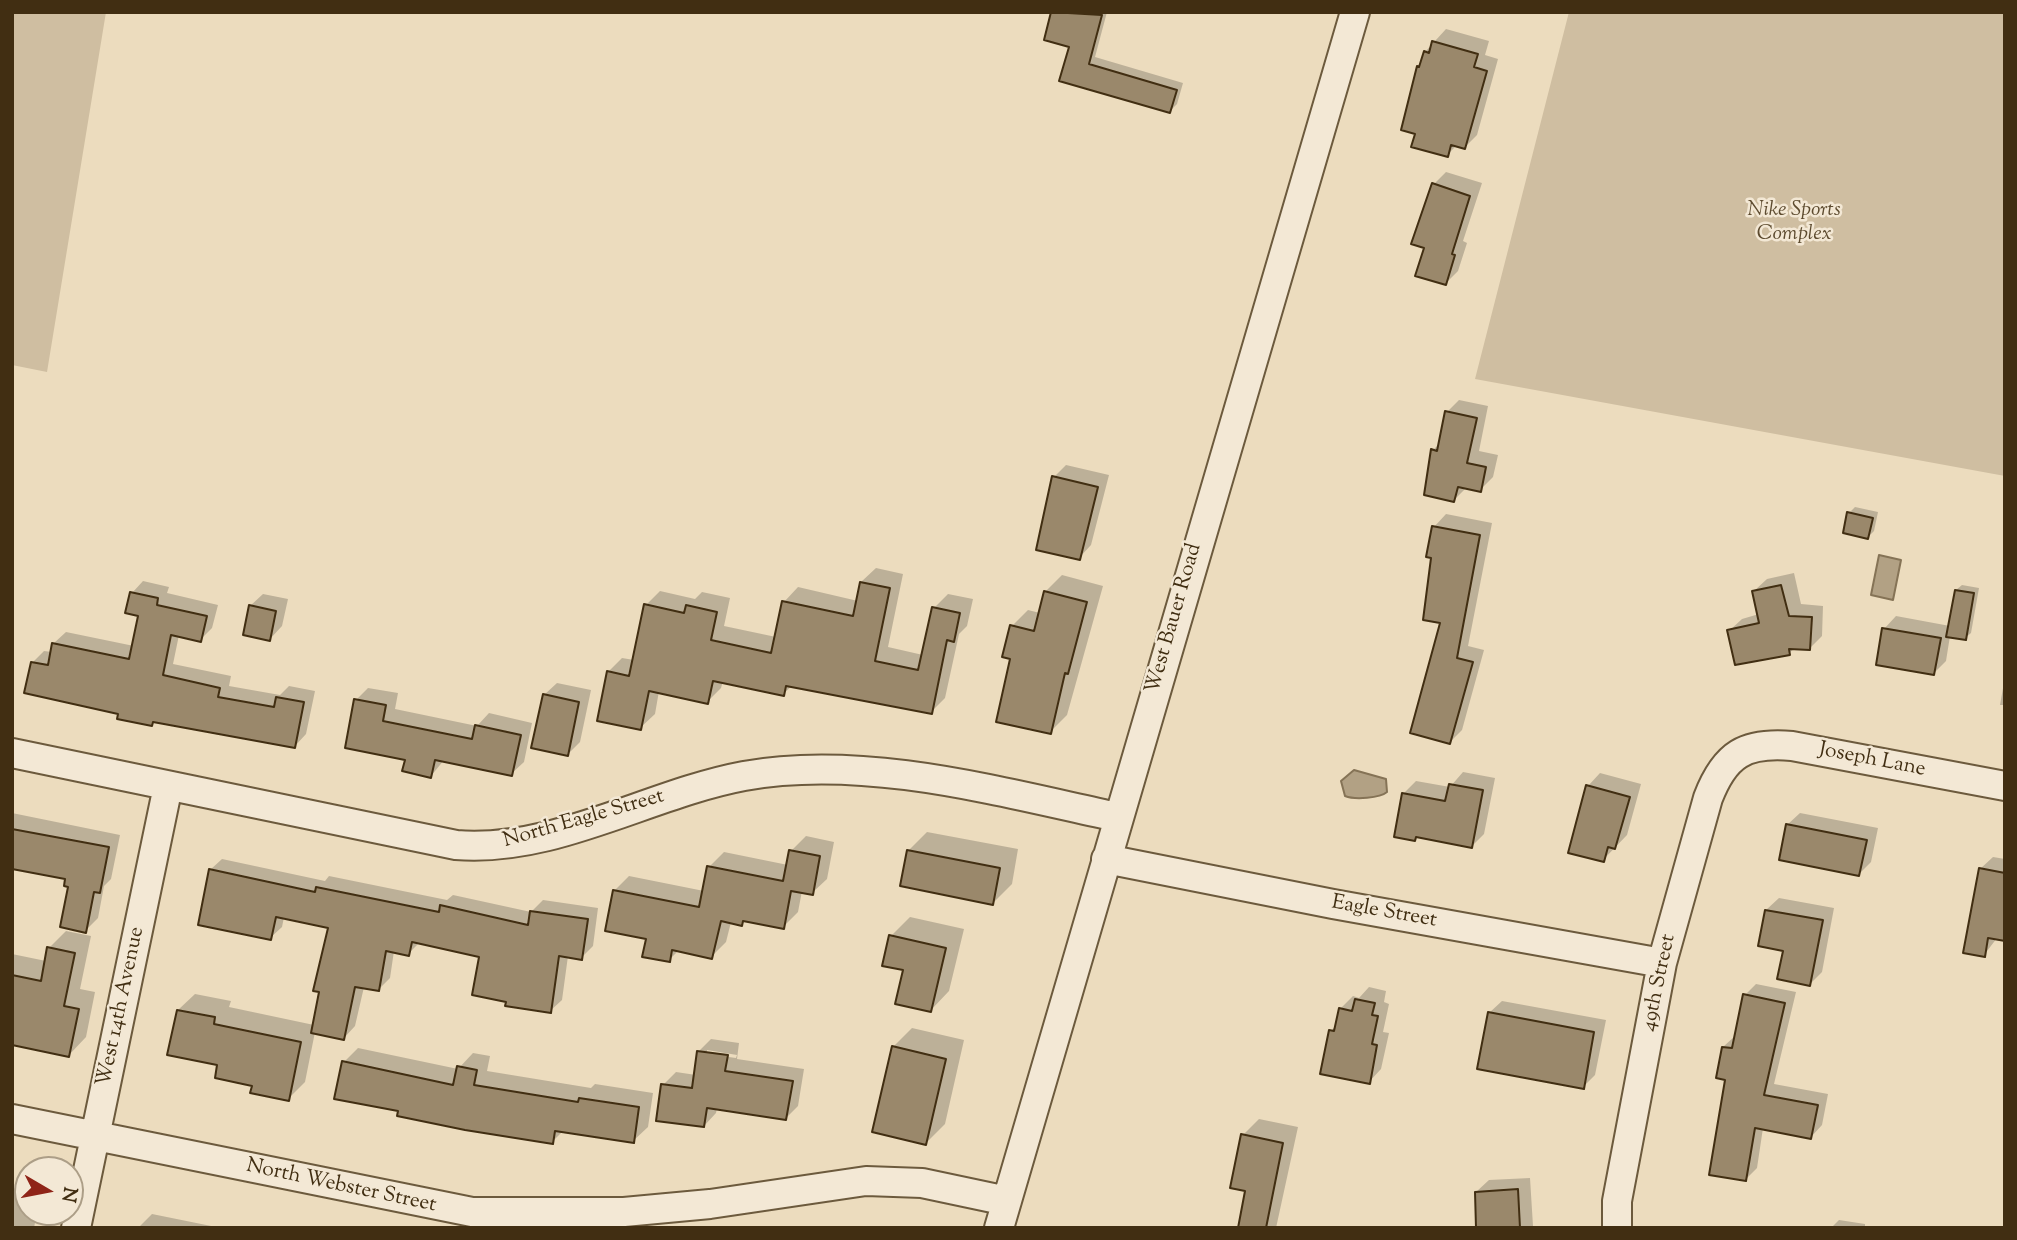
<!DOCTYPE html>
<html>
<head>
<meta charset="utf-8">
<style>
  body { margin:0 }
  #map { position:relative; width:2017px; height:1240px; overflow:hidden; background:#ecdcbe; font-family:"Sorts Mill Goudy",serif }
  canvas { display:block }
  .frame { position:absolute; inset:0; border:14px solid #412e12; pointer-events:none }
  .north { position:absolute; left:14px; top:1156px; width:70px; height:70px; box-sizing:border-box; background:#f3e8d5; border:2px solid #ac9e87; border-radius:50%; rotate:100deg; font-size:19px; font-weight:700; line-height:28px; text-align:center; color:#412e12 }
  .north::after { content:''; display:block; margin:auto; width:24px; height:32px; background:#8f2418; clip-path:polygon(50% 0,100% 100%,50% 72%,0 100%) }
</style>
</head>
<body>
<div id="map">
<canvas width="2017" height="1240"></canvas>
<div class="frame"></div>
<div class="north">N</div>
</div>
<script>
const context = document.querySelector('canvas').getContext('2d');
context.lineJoin = 'round';
function paint(path, color) {
  context.fillStyle = color;
  context.fill(path, 'evenodd');
}
function trace(path, color, width, dash) {
  context.strokeStyle = color;
  context.lineWidth = width;
  context.lineCap = dash ? 'butt' : 'round';
  context.setLineDash(dash || []);
  context.stroke(path);
}
function drawText(font, color, halo, rows, align = 'center') {
  context.font = font + ' "Sorts Mill Goudy",serif';
  context.lineWidth = 5;
  context.setLineDash([]);
  context.textBaseline = 'middle';
  context.strokeStyle = halo;
  context.fillStyle = color;
  for (const [text, x, y, turn = 0] of rows) {
    context.save();
    context.translate(x, y);
    context.rotate((+turn || 0) * Math.PI / 180);
    context.textAlign = isNaN(turn) ? turn : align;
    if (halo) context.strokeText(text, 0, 0);
    context.fillText(text, 0, 0);
    context.restore();
  }
}
paint(new Path2D(`
  M12,12H106L47,372L12,365Z
  M1569,12H2005V476L1475,379Z`), '#cfbea1');
const water = new Path2D(`
  M1879,555L1901,560L1893,600L1871,595Z
  M1354,770L1386,779L1387,792C1380,798 1355,800 1345,796L1341,781Z`);
paint(water, '#b2a184');
trace(water, '#857356', 2);
paint(new Path2D(`
  M1053,12H1107L1095,57L1183,83L1177,104L1170,111L1061,80L1072,46Z
  M1446,29L1489,41L1485,55L1498,59L1477,135L1465,147L1457,145L1447,155L1417,133L1403,129L1419,67L1425,52Z
  M1446,172L1482,183L1463,241L1467,243L1458,271L1446,283L1426,247L1434,184Z
  M1459,400L1488,406L1479,451L1498,455L1493,477L1480,490L1467,487L1454,500L1433,450L1440,443L1447,412Z
  M1066,465L1109,475L1091,545L1079,558L1054,477Z
  M1855,507L1878,512L1874,531L1868,537L1849,513Z
  M1446,514L1492,523L1468,646L1484,650L1462,730L1450,742L1443,621L1433,556L1434,527Z
  M876,568L903,574L888,647L923,655L934,608L948,594L973,599L967,626L959,634L945,698L931,712L793,685L783,694L723,681L721,688L707,702L659,691L655,714L640,728L608,672L622,658L634,660L646,605L660,591L695,599L702,592L730,598L724,626L776,637L784,602L798,587L858,601L861,582Z
  M1794,573L1801,604L1823,606L1822,636L1810,648H1795L1789,653L1729,631L1742,619L1759,614L1754,591L1767,579Z
  M1062,575L1103,586L1067,715L1050,732L1012,658V626L1028,610L1040,613L1045,592Z
  M143,581L169,587L167,593L218,605L212,628L200,640L179,635L173,664L231,676L229,686L280,695L289,686L315,691L306,734L295,746L155,720L151,724L120,712L33,662L44,651L52,652L54,643L66,632L134,646L140,614L132,593Z
  M1962,585L1979,588L1971,633L1965,638L1950,636L1946,661L1934,673L1884,629L1896,616L1950,626L1956,590Z
  M263,594L288,599L282,626L270,639L250,606Z
  M2005,677V705H2000Z
  M557,683L591,690L580,742L568,754L544,695Z
  M368,688L398,693L395,709L477,726L489,713L532,723L524,762L511,774L444,760L431,776L407,758L356,700Z
  M1463,772L1495,778L1484,834L1472,846L1417,836L1414,839L1404,793L1416,781L1450,787Z
  M1600,773L1641,784L1627,835L1603,860L1588,786Z
  M12,813L120,835L111,879L104,886L98,918L85,931L67,878L12,868Z
  M1800,813L1878,828L1871,862L1859,874L1787,825Z
  M927,832L1018,849L1012,884L993,903L909,850Z
  M806,836L834,842L827,879L812,893L802,891L798,912L783,927L746,920L742,924L731,922L726,942L711,957L679,950L669,960L648,938L614,891L629,876L704,891L709,867L724,852L788,865L791,851Z
  M1993,857L2005,859V939L1997,938L1984,955L1980,869Z
  M222,859L325,881L329,876L447,900L453,895L531,912L543,900L598,908L593,946L581,958L568,956L562,1000L550,1011L508,1000L481,955L420,942L408,954L394,951L390,978L379,989L364,987L355,1026L344,1038L315,1032L305,1082L288,1099L219,1064L178,1010L195,994L231,1001L229,1007L314,1025L330,927L284,917L282,927L270,938L210,870Z
  M1779,898L1834,908L1822,972L1810,984L1785,950L1766,910Z
  M910,917L964,929L949,991L931,1010L905,969L891,936Z
  M66,931L91,936L80,989L95,992L86,1037L69,1055L12,1043V954L46,961L49,948Z
  M1756,984L1796,992L1774,1084L1828,1094L1822,1125L1811,1137L1763,1128L1757,1168L1745,1180L1723,1047L1735,1036L1745,995Z
  M1369,987L1386,991L1384,1002L1389,1004L1383,1032L1389,1033L1381,1069L1369,1082L1331,1031L1337,1024L1340,1009L1353,996L1359,998Z
  M1502,1001L1606,1020L1595,1075L1583,1087L1489,1013Z
  M912,1028L964,1040L945,1124L926,1143L893,1047Z
  M711,1039L739,1043L737,1059L804,1069L798,1106L786,1118L717,1108L716,1113L704,1126L663,1085L676,1072L696,1075L699,1051ZM707,1050L737,1055L736,1058L707,1054Z
  M358,1048L458,1069L473,1053L490,1056L487,1071L591,1088L595,1084L653,1093L648,1127L633,1141L563,1131L552,1142L400,1110L344,1062Z
  M1259,1119L1298,1127L1276,1228H1240L1247,1190L1243,1135Z
  M1530,1178L1533,1226L1543,1228H1478L1476,1192L1489,1180Z
  M12,1188L28,1191V1212H37L34,1228H12Z
  M152,1214L221,1228H138Z
  M1839,1220L1865,1224V1228H1831Z`), '#0003');
const building = new Path2D(`
  M1051,12L1102,15L1089,64L1177,90L1170,113L1059,81L1069,47L1044,40Z
  M1432,41L1478,54L1474,67L1487,71L1465,149L1451,145L1448,157L1411,147L1415,134L1401,130L1417,66L1419,67L1424,51L1429,53Z
  M1432,183L1470,196L1452,254L1455,255L1446,285L1415,276L1424,248L1411,244Z
  M1445,411L1477,418L1467,463L1486,467L1481,492L1458,487L1454,502L1424,495L1431,449L1437,451Z
  M1052,476L1098,487L1080,560L1036,550Z
  M1847,512L1873,518L1868,539L1843,533Z
  M1432,526L1480,535L1457,658L1473,662L1450,744L1410,733L1440,623L1423,620L1431,558L1426,557Z
  M860,582L890,588L875,661L918,670L932,607L960,613L954,642L947,640L932,714L786,686L784,696L713,681L708,704L649,691L641,730L597,721L607,671L629,676L644,604L684,613L686,605L717,612L711,640L771,653L782,601L853,616Z
  M1781,585L1789,616L1812,617L1810,650L1789,649L1790,655L1735,665L1727,630L1759,623L1752,591Z
  M1955,590L1974,593L1966,640L1946,637Z
  M1044,591L1087,602L1068,674L1065,673L1051,734L996,722L1010,659L1002,657L1010,625L1034,631Z
  M130,592L158,598L157,605L207,616L201,642L171,635L163,675L220,688L218,697L274,707L276,697L304,702L295,748L153,722L152,726L117,719L118,714L24,693L31,662L48,665L52,643L129,659L138,616L125,613Z
  M249,605L276,611L270,641L243,635Z
  M1882,628L1941,638L1934,675L1876,665Z
  M543,694L579,702L568,756L531,748Z
  M354,699L386,705L383,721L472,739L475,725L521,735L512,776L435,760L431,778L402,771L405,760L345,748Z
  M1449,784L1483,790L1472,848L1416,837L1415,841L1394,837L1402,793L1445,801Z
  M1586,785L1630,797L1615,849L1608,847L1604,862L1568,853Z
  M1786,824L1867,840L1859,876L1779,860Z
  M12,829L109,847L100,893L94,892L86,933L60,927L68,887L64,886L65,879L12,869Z
  M789,850L820,856L813,895L791,891L784,929L743,921L742,926L721,921L712,959L672,950L670,962L642,957L646,939L605,931L613,890L699,907L707,866L783,881Z
  M907,850L1000,868L993,905L900,886Z
  M1979,868L2005,873V941L1988,938L1985,957L1963,953Z
  M209,869L315,892L316,887L439,912L440,905L528,925L530,911L588,919L582,960L559,956L551,1013L505,1006L506,1002L472,995L479,957L412,942L409,956L386,951L379,991L355,987L344,1040L311,1033L319,992L313,991L328,928L276,917L271,940L198,925Z
  M1765,910L1823,920L1810,986L1777,979L1783,951L1758,946Z
  M889,935L946,948L931,1012L895,1004L903,970L882,966Z
  M47,947L75,953L64,1006L79,1009L69,1057L12,1045V975L41,981Z
  M1743,994L1785,1003L1764,1095L1818,1105L1811,1139L1755,1128L1746,1181L1709,1175L1725,1080L1716,1078L1722,1047L1732,1048Z
  M1355,999L1375,1003L1372,1015L1378,1016L1372,1044L1377,1045L1370,1084L1320,1074L1329,1030L1334,1031L1339,1008L1352,1011Z
  M177,1010L215,1017L214,1024L301,1042L289,1101L250,1093L252,1086L215,1078L217,1065L167,1055Z
  M1488,1012L1594,1032L1584,1089L1477,1069Z
  M892,1046L946,1059L926,1145L872,1132Z
  M697,1051L728,1055L725,1071L793,1081L786,1120L707,1108L704,1127L656,1121L661,1084L692,1088Z
  M342,1061L453,1085L457,1066L477,1070L474,1085L578,1102L579,1098L639,1107L634,1143L555,1131L553,1144L465,1130L397,1116L398,1111L334,1099Z
  M1241,1134L1283,1143L1266,1228H1238L1245,1191L1230,1188Z
  M1518,1189L1520,1228H1476L1475,1192Z`);
paint(building, '#9a886b');
trace(building, '#412e12', 2);
const minor = new Path2D(`
  M12,753L456,845C555,853 648,794 744,776C864,754 1000,792 1117,817
  M1106,859L1333,904L1662,963
  M12,1119L472,1212H624L710,1204L866,1181L922,1183L1007,1201
  M76,1228L168,786
  M999,1228L1355,12
  M1617,1228V1201L1662,963L1708,798C1725,754 1745,742 1792,746L2005,786`);
trace(minor, '#6c5a3d', 32);
trace(minor, '#f3e8d5', 28);
drawText('italic 21px', '#5d4b2f', '#f3e8d5', [
  ["Nike Sports",1794,211],
  ["Complex",1794,235]
]);
drawText('21px', '#412e12', '#f3e8d5', [
  ["West Bauer Road",1175,619,-74],
  ["Joseph Lane",1872,761,11],
  ["North Eagle Street",584,820,-16],
  ["Eagle Street",1384,913,10],
  ["49th Street",1660,983,-78],
  ["West 14th Avenue",122,1007,-78],
  ["North Webster Street",341,1187,12]
]);
</script>
</body>
</html>
